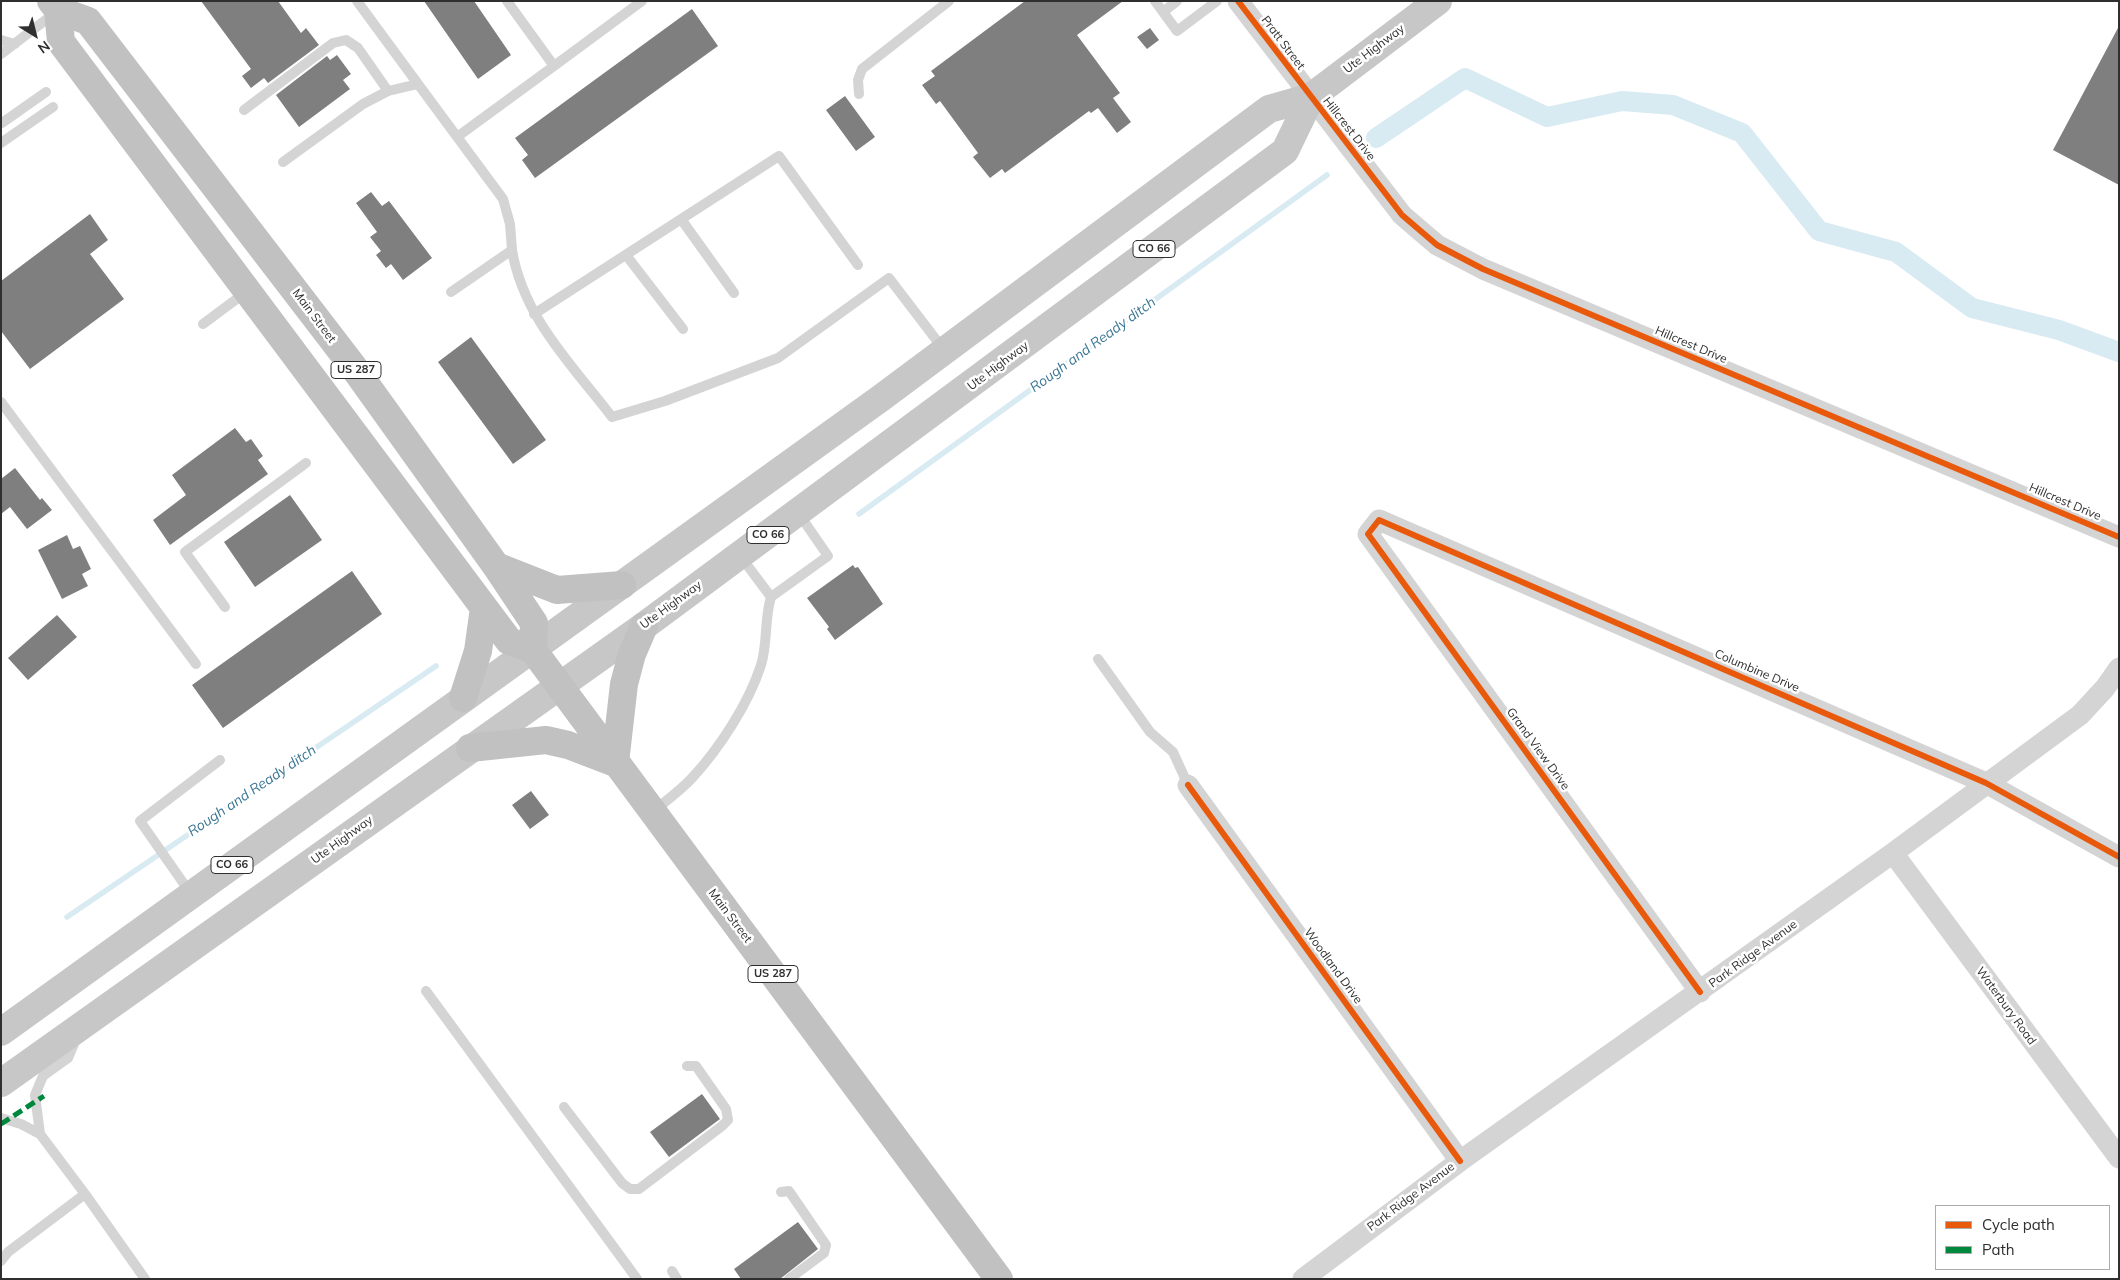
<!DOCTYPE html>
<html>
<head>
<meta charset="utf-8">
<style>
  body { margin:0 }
  #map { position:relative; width:2120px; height:1280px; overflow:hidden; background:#fff; font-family:Mulish,sans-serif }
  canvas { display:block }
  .frame { position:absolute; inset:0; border:2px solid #2f2f2f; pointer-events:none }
  .legend { position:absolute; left:1935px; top:1205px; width:175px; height:65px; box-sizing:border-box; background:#fff; border:1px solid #acacac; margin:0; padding:6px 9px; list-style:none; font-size:15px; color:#2f2f2f }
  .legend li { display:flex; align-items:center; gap:10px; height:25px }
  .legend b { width:25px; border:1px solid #acacac }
  .north { position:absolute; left:10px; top:10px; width:50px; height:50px; -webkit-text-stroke:4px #fff; paint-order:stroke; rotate:144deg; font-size:14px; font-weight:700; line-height:20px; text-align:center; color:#2f2f2f }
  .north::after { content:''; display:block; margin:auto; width:18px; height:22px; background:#2f2f2f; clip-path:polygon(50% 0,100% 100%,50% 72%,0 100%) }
</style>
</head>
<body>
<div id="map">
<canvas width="2120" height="1280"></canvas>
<div class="frame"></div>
<ul class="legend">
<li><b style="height:6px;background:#e8590c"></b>Cycle path</li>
<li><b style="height:6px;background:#00873e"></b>Path</li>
</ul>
<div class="north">N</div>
</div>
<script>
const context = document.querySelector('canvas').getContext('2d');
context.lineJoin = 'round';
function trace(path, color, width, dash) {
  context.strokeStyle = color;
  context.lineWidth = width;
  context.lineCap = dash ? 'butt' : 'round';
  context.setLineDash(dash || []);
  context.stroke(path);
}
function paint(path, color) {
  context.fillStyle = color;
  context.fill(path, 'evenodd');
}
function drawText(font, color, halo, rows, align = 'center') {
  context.font = font + ' Mulish,sans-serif';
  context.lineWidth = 5;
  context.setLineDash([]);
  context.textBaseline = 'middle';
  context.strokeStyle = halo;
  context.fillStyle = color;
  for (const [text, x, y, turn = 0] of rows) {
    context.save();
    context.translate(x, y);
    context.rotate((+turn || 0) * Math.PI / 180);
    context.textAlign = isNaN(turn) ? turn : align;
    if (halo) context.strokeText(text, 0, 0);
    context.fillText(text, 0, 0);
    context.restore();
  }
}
trace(new Path2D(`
  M859,514L1327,175
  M67,917L436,666`), '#d8eaf2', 5.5);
trace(new Path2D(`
  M1376,138L1465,78L1547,117L1622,101L1673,105L1742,133L1819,231L1896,252L1972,308L2059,330L2119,352`), '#d8eaf2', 20);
paint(new Path2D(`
  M201,1H278L301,33L306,28L319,45L268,83L264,78L251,88L242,76L251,69Z
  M424,1H474L511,55L478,79Z
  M1025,1H1123L1077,35L1120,93L1113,98L1131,122L1117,133L1098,108L1091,113L1089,111L1005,173L1002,169L990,178L973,157L978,153L940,101L936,104L922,85L935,76L931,71Z
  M692,9L718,46L535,178L522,160L528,155L515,138Z
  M2119,26V185L2053,150Z
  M1150,28L1159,40L1147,49L1137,37Z
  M337,55L351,74L343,80L350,89L299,127L276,95L327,56L330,60Z
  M845,96L875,137L856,151L826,110Z
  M371,192L382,206L389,201L432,258L403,280L391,264L386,268L376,255L381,251L370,237L377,232L356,203Z
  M90,214L108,240L90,254L124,299L30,369L1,331V281Z
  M471,337L546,440L513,464L438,362Z
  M235,428L246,442L251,439L263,456L258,460L268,474L170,545L153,520L186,495L172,475Z
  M15,468L40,500L42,498L52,510L27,529L10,507L1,514V479Z
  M290,495L322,540L255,587L224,542Z
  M67,535L73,549L80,546L91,569L82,574L88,586L62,599L38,550Z
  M853,565L855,568L858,567L883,604L835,640L827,629L829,627L807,598Z
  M352,571L382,614L223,728L192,685Z
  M57,615L77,637L28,680L8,658Z
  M531,791L549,815L530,829L512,805Z
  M702,1094L720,1119L669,1157L650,1132Z
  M798,1222L818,1249L780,1279H741L734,1269Z`), '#7f7f7f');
trace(new Path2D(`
  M1155,1L1177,31L1217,1
  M1163,12L1177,1
  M1,40L15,44
  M1,54L56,12
  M554,66L642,1
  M418,84L503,199L510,224L512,250L451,292
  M859,94L858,80L862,69L949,1
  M244,110L333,43L346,40L358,48L388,91
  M2,123L46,92
  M457,137L554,66L507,1
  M1,143L53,107
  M283,162L363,104L388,91L418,84L357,1
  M681,219L734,293
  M512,250C523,317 572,365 612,417L665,401L778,358L889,278L944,350
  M626,255L683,329
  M534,314L779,156L858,265
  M203,324L246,292
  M1,402L196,664
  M741,557L771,597L828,556L799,514
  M225,607L185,552L306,463
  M1098,659L1150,732L1173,752L1188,785
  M655,810C667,800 681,790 692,778C719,749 749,703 761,665C768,643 764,620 771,597
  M191,894L140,821L220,760
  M426,991L637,1279
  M564,1107L622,1183L630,1189H639L722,1126L728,1120L726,1109L696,1066H687
  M1,1118L21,1124L40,1134L85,1194L8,1252L1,1261
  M40,1134L35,1095L43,1076L68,1058L76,1039
  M781,1192L789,1191L826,1245L824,1253L789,1279
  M85,1194L145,1279
  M672,1271L677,1279`), '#d4d4d4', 10);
trace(new Path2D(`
  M1238,1L1402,215L1437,245L1483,269L2119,537
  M1188,785L1460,1161
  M1893,853L2119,1158
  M1700,992L1368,534L1379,520L1986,783L2119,857
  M1303,1279L1460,1161L1893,853L2080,715L2105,688L2119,668`), '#d4d4d4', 21);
trace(new Path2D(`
  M1,1032L881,398L1269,109L1311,97L1438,1
  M1,1083L644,626L1285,151L1311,97`), '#c7c7c7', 28);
trace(new Path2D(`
  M51,1L58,10L61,42L509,641L533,650L999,1279
  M58,10L88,21L352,365L496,566L534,623L533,650
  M496,566L557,590L622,585
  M463,698L478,651L484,608
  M470,748L546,740L568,745L615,763
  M615,763L624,684L632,654L644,626`), '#c1c1c1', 28);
trace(new Path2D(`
  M1,1124L44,1096`), '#00873e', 5, [10, 5]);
trace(new Path2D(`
  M1238,1L1402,215L1437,245L1483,269L2119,537
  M1188,785L1460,1161
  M1700,992L1368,534L1379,520L1986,783L2119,857`), '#e8590c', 6);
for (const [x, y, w] of [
  [1154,249,42],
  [356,370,50],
  [768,535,42],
  [232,865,42],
  [773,974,50]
]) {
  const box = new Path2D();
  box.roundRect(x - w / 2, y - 8.5, w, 17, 4);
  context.fillStyle = '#fff';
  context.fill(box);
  trace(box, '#2f2f2f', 1);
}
drawText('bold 11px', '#2f2f2f', null, [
  ["CO 66",1154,249],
  ["US 287",356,370],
  ["CO 66",768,535],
  ["CO 66",232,865],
  ["US 287",773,974]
]);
drawText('12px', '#2f2f2f', '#fff', [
  ["Pratt Street",1283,43,53],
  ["Ute Highway",1374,49,-37],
  ["Hillcrest Drive",1349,129,52],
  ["Main Street",314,316,53],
  ["Hillcrest Drive",1691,345,23],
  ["Ute Highway",998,366,-37],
  ["Hillcrest Drive",2065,502,23],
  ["Ute Highway",671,605,-36],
  ["Columbine Drive",1757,671,23],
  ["Grand View Drive",1538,749,54],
  ["Ute Highway",342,840,-36],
  ["Main Street",730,916,53],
  ["Park Ridge Avenue",1753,954,-36],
  ["Woodland Drive",1333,966,54],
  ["Waterbury Road",2006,1006,54],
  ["Park Ridge Avenue",1411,1197,-37]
]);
drawText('italic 14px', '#3a7694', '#fff', [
  ["Rough and Ready ditch",1093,345,-36],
  ["Rough and Ready ditch",252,791,-34]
]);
</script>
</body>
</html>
